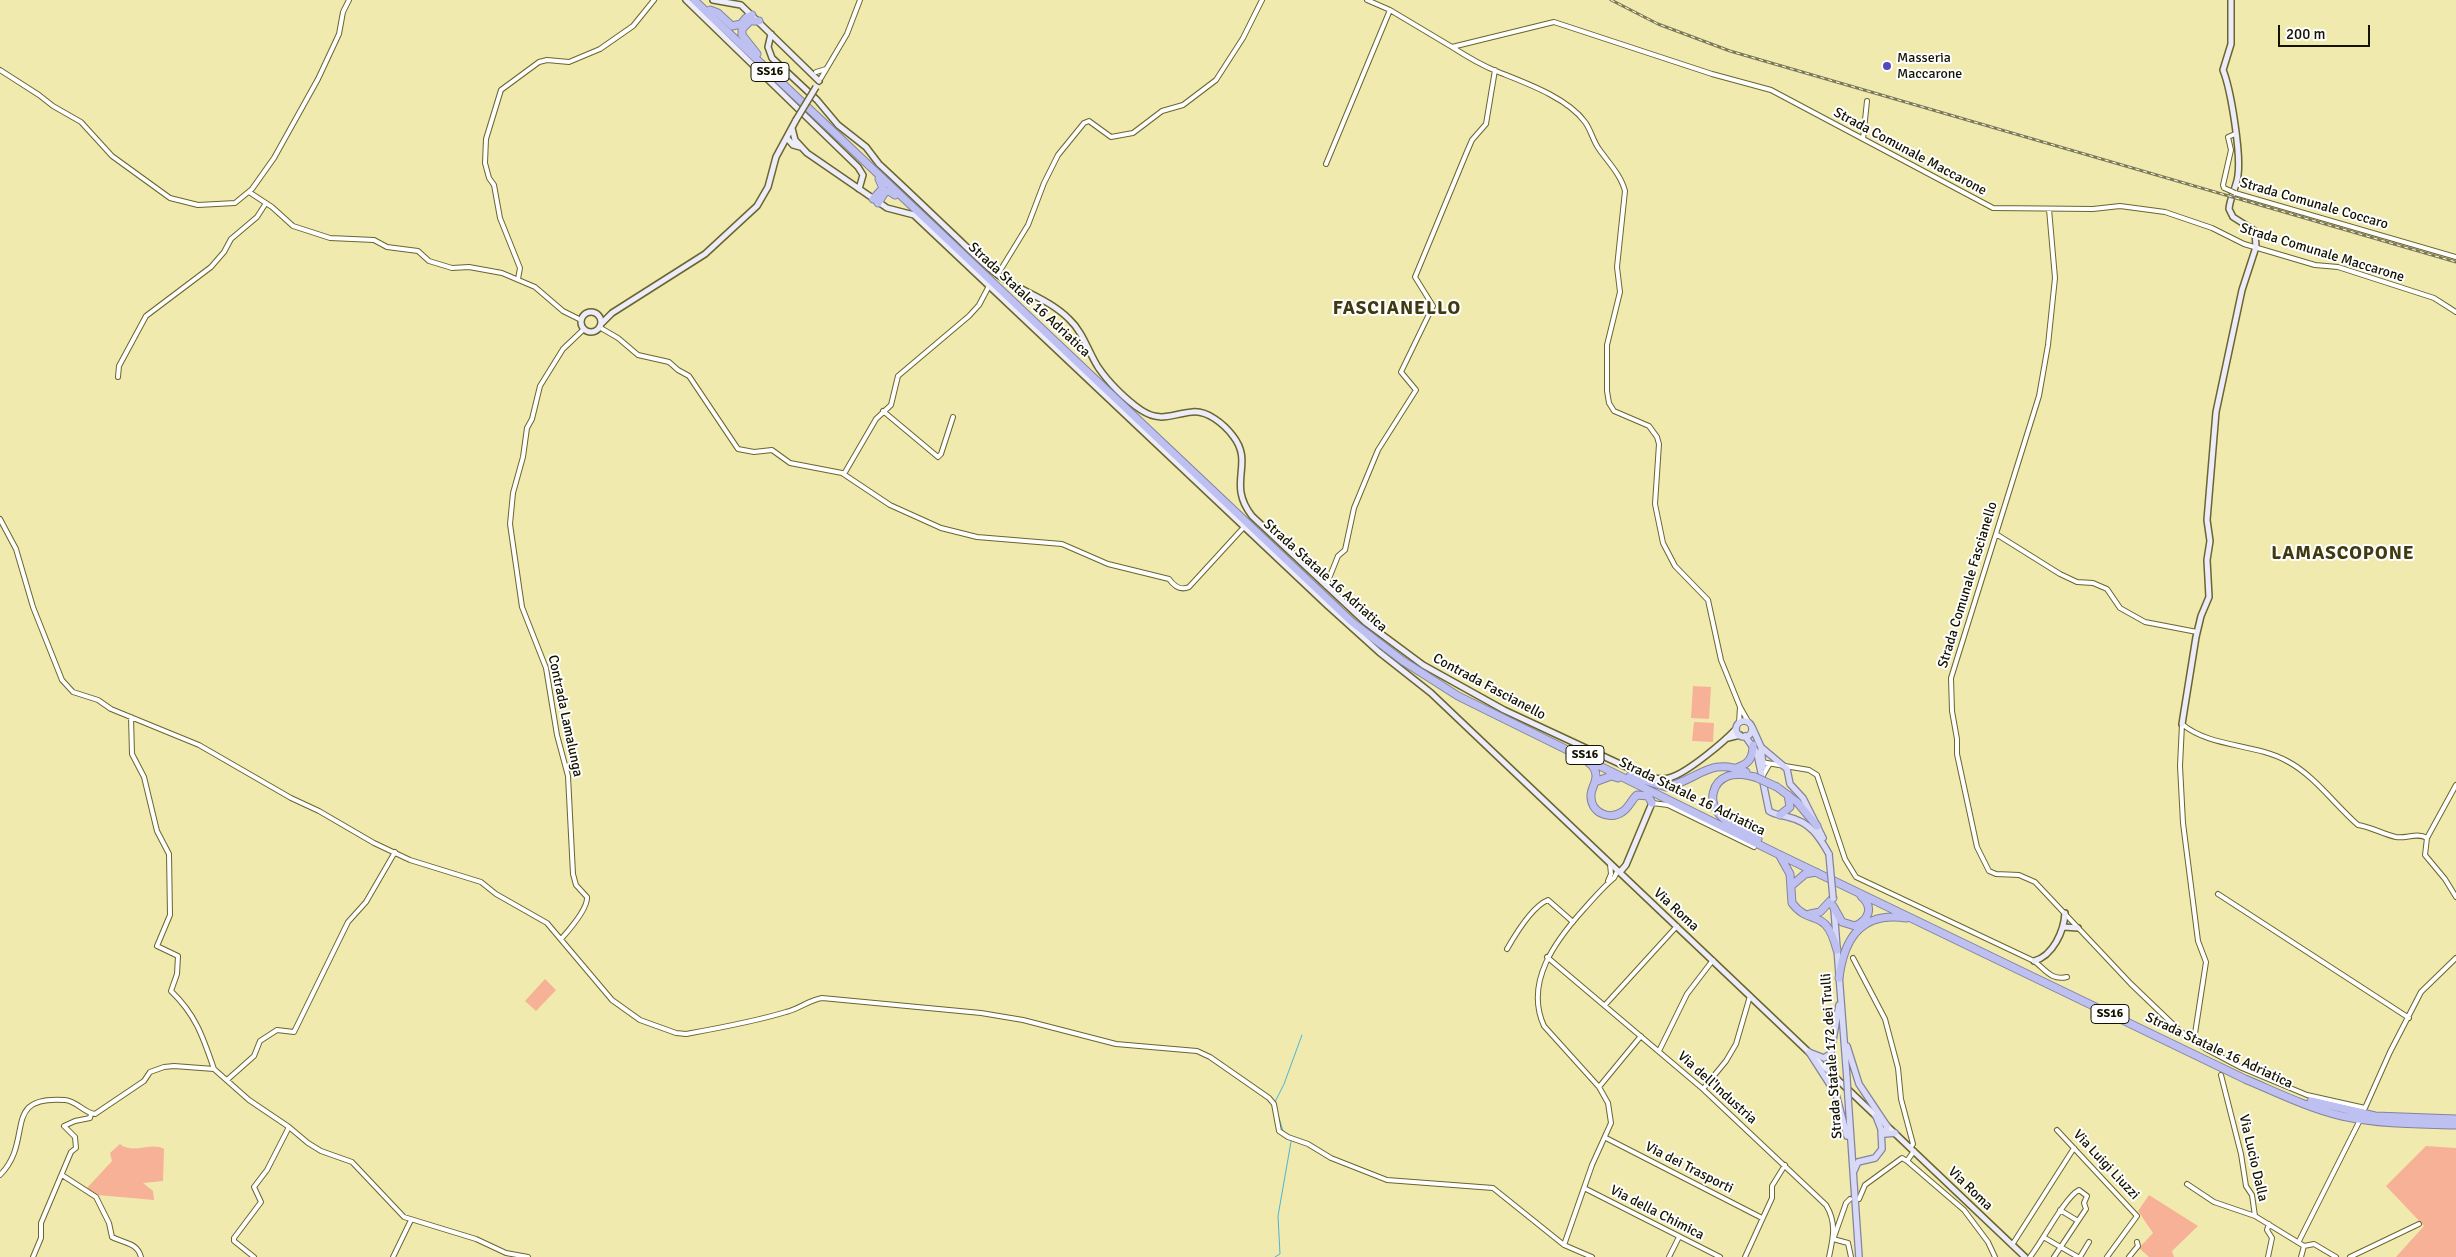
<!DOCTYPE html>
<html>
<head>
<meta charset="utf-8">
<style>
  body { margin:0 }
  #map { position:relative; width:2456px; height:1257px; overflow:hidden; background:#f0eaaf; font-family:Signika,sans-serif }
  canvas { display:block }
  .scale { position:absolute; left:2278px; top:25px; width:92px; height:22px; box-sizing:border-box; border:2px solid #151300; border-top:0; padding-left:6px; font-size:15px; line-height:18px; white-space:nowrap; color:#151300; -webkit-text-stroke:4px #fff; paint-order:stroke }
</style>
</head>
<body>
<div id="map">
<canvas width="2456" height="1257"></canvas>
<div class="scale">200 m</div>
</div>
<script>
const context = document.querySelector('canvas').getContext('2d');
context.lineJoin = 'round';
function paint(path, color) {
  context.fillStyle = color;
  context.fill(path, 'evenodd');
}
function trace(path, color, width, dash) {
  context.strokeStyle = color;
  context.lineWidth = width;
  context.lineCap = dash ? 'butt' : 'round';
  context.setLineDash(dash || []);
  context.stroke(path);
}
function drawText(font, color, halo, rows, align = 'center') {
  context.font = font + ' Signika,sans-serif';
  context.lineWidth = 4;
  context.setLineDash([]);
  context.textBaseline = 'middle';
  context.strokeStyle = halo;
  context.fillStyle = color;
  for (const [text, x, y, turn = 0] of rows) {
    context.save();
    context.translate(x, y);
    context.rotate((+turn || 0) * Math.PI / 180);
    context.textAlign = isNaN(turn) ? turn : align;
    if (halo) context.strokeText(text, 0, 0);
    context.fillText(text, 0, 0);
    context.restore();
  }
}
paint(new Path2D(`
  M1693,686L1711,687L1709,719L1691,718Z
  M1694,722L1714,723L1713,742L1692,741Z
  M545,979L556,990L536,1011L525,1001Z
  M120,1144C133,1155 151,1141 164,1149L163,1181L143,1183L153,1191L154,1200L98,1195L87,1188L112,1161L110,1153Z
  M2426,1146L2456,1148V1257H2396L2424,1226L2386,1186Z
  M2149,1195L2198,1226L2172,1251L2174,1257H2149L2139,1248L2153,1233L2138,1211Z`), '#f6b196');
trace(new Path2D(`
  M1275,1102L1284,1084L1302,1035
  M1279,1118L1283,1131
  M1275,1257L1280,1254L1278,1216L1292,1136L1288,1135`), '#49b5d7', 1);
const street = new Path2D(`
  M1367,0L1390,10L1452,47L1554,22L1712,74L1771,90L1993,208L2093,209L2120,206L2165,212L2212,228L2244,244L2315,265L2338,267L2434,298L2456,312
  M1452,47C1466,56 1481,65 1496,71C1523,82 1567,97 1585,122C1591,130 1593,141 1599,149C1608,162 1621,175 1625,191L1617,267L1620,292L1607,345V391L1609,403L1614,411L1649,426L1657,437L1659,444L1655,504L1663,543L1675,566L1708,600L1721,660L1740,707L1749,723
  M0,70L39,95L53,106L81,122L112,156L170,198L198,205L235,203L252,189L274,158L318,79L339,34L343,12L349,0
  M816,72L826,69
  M821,78L847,34L860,0
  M1863,139L1867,101
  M1326,164L1390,10
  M2231,191L2224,188L2223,185L2231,150L2228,137L2235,134
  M249,192L272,207L293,226L330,238L374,240L387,247L418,251L429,261L452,268L469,267L502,273L535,287L563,311L581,320
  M2235,193L2456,257
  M2049,209L2055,278L2048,345L2039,396L1951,678L1952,711L1957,739V754L1977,847L1989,871L1996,874L2019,875L2035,882L2131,984L2180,1031L2206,1049L2242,1068L2307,1095L2365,1108L2390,1052L2421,992L2456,958
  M998,274L1028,225L1044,183L1058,155L1084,123L1089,121L1111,137L1133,133L1162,111L1183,105L1216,80L1243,38L1262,0
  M518,279L520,268L500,218L494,185L489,178L485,163L486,139L501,90L539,62L547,60L569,62L600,49L633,26L654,0
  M599,327L618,338L638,355L669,362L678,370L689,376L738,449L754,452L772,450L790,463L842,473L890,505L941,528L977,537L1062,544L1108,564L1169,579C1174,586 1180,591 1189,587L1244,527
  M118,377L119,366L146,316L211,267L224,252L231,239L257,217L266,203
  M883,411L938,457L941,454L953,417
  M844,474L876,419L891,405L898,376L969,316L979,305L989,286
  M0,519L16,549L33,607L62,680L73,692L98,700L111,709L199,745L291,798L319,811L374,843L410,860L481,882L496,894L547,923L612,1000L640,1020L676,1033L686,1034C719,1028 753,1022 786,1012C799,1009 809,1000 822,998L981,1013L1023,1020L1116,1044L1197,1051L1210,1057L1269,1098L1274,1104L1279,1131L1288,1137L1308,1144L1331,1158L1387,1180L1493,1188L1564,1245L1592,1257
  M1996,534L2060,574L2077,582L2093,583L2107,589L2120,608L2145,622L2197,632
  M1326,586L1338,556L1345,550L1354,508L1378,450L1416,390L1401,372L1433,306L1415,277L1466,154L1472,140L1486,124L1495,70
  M131,717L132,754L144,777L157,831L169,854L170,915L157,946L178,956L177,974L171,991C196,1015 203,1037 214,1069
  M1739,723L1740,707
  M2182,724L2180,766L2183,823L2198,941L2206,962L2194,1040
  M2182,724C2211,748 2254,743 2287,761C2314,775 2335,805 2358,825C2371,827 2383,834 2396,837C2406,839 2417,832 2427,838
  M1761,762L1809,770L1817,775L1845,859L1856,877L2034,961C2045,969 2051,981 2067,977
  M1762,777L1769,765
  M2456,785L2427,838L2425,855L2445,879L2456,897
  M1652,803L1668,805L1754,847
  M1608,881L1611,874L1610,864
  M2218,894L2409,1018
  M562,938C570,929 588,908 587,897L576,885L573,874L568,776L557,735L546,668L522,607L510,524L513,493L523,457L527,428L532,419L540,386L563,349L584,329
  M1507,949C1515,935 1533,906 1548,900L1573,922
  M1547,957L1703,1089L1826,1205C1837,1223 1833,1238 1829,1257
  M1853,958L1885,1019L1898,1068L1901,1099L1913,1144L1910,1148
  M1605,1005L1677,926
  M1659,1051L1687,994L1713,960
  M2221,1075L2241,1154L2246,1186L2252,1195L2255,1216
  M227,1080L254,1056L260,1041L277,1030L294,1032L348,922L366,902L395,852
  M1599,1087L1641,1036
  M1703,1089L1726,1061L1736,1044L1750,996
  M2057,1130L2137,1216L2107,1257
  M1606,1138L1762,1218
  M1907,1161L1964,1210L1988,1242L1995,1257
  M0,1175C35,1140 0,1095 65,1100C77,1101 84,1113 95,1114L144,1081L150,1072L164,1067L174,1066L214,1069L249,1100L289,1127L308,1143L321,1151L352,1162L404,1217L476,1239L506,1253L528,1257
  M62,1175L96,1197L109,1223L112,1237C123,1243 137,1242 141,1257
  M2187,1184L2214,1202L2255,1216L2304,1246
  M1584,1188L1720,1257
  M1859,1199L1865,1185L1902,1158L1907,1161L1914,1151
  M2060,1210L2078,1221
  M1834,1237L1846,1203L1850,1199
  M2045,1238L2078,1257
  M1833,1239L1848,1243L1851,1257
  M2299,1241L2359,1122
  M1564,1245L1592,1165L1611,1123L1608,1103L1599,1087L1544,1026C1524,982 1556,940 1584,909C1594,898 1603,887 1614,878L1618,870
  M2012,1245L2074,1148
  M2304,1246L2314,1244L2336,1257
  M33,1257L41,1238V1223L71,1152L76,1148L75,1137L64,1126L75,1121L90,1118L91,1114
  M254,1257L234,1241V1238L261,1202L254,1187L267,1170L289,1127
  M393,1257L411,1220
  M1669,1257L1679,1237
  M1745,1257L1772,1198V1186L1785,1165
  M2030,1257C2042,1242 2065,1197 2079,1190L2087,1196L2084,1203L2086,1209L2054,1257
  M2080,1257L2089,1242
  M2129,1257L2138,1246L2137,1242
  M2268,1257L2272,1238L2267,1230L2269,1224
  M2301,1257L2304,1246
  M2350,1257L2419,1224`);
const secondary = new Path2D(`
  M686,0L858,167L863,175L859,189
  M713,0L741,5L819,81
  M771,34L768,47L772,58L817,100L838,125L866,147L879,164C904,187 929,211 953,234C968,248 982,263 998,275C1020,291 1049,299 1069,319C1083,332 1088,351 1098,367C1108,382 1126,400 1141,410C1161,423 1171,414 1192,412C1207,410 1224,424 1233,436C1255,464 1226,483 1252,516L1365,622L1423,665L1504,710L1648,777C1656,779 1664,780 1672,777C1689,771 1724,742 1736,729
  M792,128L795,140L807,153L887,208L914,215L1328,606L1379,652L1431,693L1878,1118
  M787,138L793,145L800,147
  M581 322a10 10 0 1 1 20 0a10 10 0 1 1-20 0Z
  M601,324L612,313L705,254L757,206L768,187L776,157L796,120
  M2182,724L2196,637L2201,616L2209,597L2207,560L2210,541L2207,520L2216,412L2242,290L2256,247L2255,231L2233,217L2229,209C2230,197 2237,186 2238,175C2241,153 2231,90 2223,70L2231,44V0
  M1728,738L1740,735
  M1620,872L1626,865L1652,803
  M2064,927L2078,928
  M2034,961C2053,956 2064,931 2065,913
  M1885,1124L2025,1257`);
const primary = new Path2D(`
  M1736 729a8 8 0 1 1 16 0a8 8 0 1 1-16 0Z
  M1752,727L1761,747L1763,767
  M1745,736L1757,753L1769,811C1775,815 1781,815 1788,817C1810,822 1819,836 1829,854
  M1761,747L1787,769L1790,784L1803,798L1823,838
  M1834,909L1847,1079
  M1847,1046L1859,1084L1887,1126L1885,1134
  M1809,1052L1836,1094L1847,1136
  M1811,1053L1824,1058L1830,1054
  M1829,1071V1064L1839,1005
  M1848,1097L1859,1257
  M1885,1134L1895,1133
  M1854,1171L1858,1162L1875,1158L1882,1149L1881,1129L1876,1116`);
const highway = new Path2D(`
  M694,0L1352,622L1403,661L1458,696L1778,854L2245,1079C2276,1092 2308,1108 2342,1116C2379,1124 2418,1124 2456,1125
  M710,10L718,13L732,26L741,24L746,18L752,15
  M750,21H759
  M748,23L742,29V35L757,54
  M873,199L883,188L879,179
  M878,203L885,192L889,191L895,195
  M1589,763C1593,766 1596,771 1596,776C1596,783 1591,789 1591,795C1590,812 1609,821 1622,812C1629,808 1631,800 1637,795L1648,796L1652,803
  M1736,768C1749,764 1753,758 1753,745
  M1630,776L1666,787C1699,780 1709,756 1746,772
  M1755,777C1746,775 1737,773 1728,776C1712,782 1708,801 1719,814C1728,825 1746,832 1758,839
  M1595,782L1611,776L1618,778
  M1777,787L1797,802L1817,826
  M1780,815L1790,807L1788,795
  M1780,856L1790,874L1792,903C1811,928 1825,905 1837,950
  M1791,886L1805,874L1816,872
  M1833,906L1842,922L1855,926C1869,920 1874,907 1861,896
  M1810,914L1820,912L1833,898
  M1839,978C1844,938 1862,911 1906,918
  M2311,1101L2375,1116L2456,1119`);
trace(street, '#6b652e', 6);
trace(secondary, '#6b652e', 8);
trace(primary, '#83839d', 8);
trace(highway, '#83839d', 9);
trace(street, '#fff', 4);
trace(secondary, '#ececfb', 5);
trace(primary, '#d8d9f7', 5.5);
trace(highway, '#bec0f2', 7);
const rail = new Path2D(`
  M1611,0L1658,24L1730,51L2456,262`);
trace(rail, '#7d7953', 3);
trace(rail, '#fff', 1, [4]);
const streetBridge = new Path2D(`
  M2231,191L2235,193`);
const secondaryBridge = new Path2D(`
  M796,120L816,87`);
const primaryBridge = new Path2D(`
  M1829,854L1833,898
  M1847,1079L1848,1097`);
const highwayBridge = new Path2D(`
  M1755,777L1777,787`);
trace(streetBridge, '#6b652e', 6, []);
trace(secondaryBridge, '#6b652e', 8, []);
trace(primaryBridge, '#83839d', 8, []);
trace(highwayBridge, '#83839d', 9, []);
trace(streetBridge, '#fff', 4);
trace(secondaryBridge, '#ececfb', 5);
trace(primaryBridge, '#d8d9f7', 5.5);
trace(highwayBridge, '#bec0f2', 7);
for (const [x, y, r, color] of [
  [1887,66,5,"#5648bf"]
]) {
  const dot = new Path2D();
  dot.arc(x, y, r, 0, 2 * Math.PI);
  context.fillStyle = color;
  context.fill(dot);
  trace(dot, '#fff', 2);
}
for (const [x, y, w] of [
  [770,72,38],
  [1585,755,38],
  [2110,1014,38]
]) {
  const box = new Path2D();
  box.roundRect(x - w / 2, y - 9.5, w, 19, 4);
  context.fillStyle = '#fff';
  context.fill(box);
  trace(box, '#151300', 1);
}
drawText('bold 12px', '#151300', null, [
  ["SS16",770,72],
  ["SS16",1585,755],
  ["SS16",2110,1014]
]);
drawText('14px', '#151300', '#fff', [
  ["Masseria",1897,58],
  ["Maccarone",1897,74]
], 'left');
drawText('14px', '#151300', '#fff', [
  ["Strada Comunale Maccarone",1910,152,28],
  ["Strada Comunale Coccaro",2314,204,16],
  ["Strada Comunale Maccarone",2322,253,17],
  ["Strada Statale 16 Adriatica",1029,300,43],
  ["Strada Statale 16 Adriatica",1325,576,42],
  ["Strada Comunale Fascianello",1968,585,-73],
  ["Contrada Fascianello",1489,687,28],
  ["Contrada Lamalunga",565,716,78],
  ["Strada Statale 16 Adriatica",1692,797,26],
  ["Via Roma",1676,910,43],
  ["Strada Statale 16 Adriatica",2219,1051,25],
  ["Strada Statale 172 dei Trulli",1832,1056,-94],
  ["Via dell'Industria",1717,1088,42],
  ["Via Lucio Dalla",2253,1158,77],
  ["Via Luigi Liuzzi",2106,1165,47],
  ["Via dei Trasporti",1689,1168,27],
  ["Via Roma",1970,1189,44],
  ["Via della Chimica",1657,1213,27]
]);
context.letterSpacing = '1px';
drawText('bold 19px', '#3f3a10', '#fff', [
  ["FASCIANELLO",1397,309],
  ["LAMASCOPONE",2343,554]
]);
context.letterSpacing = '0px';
</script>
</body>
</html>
